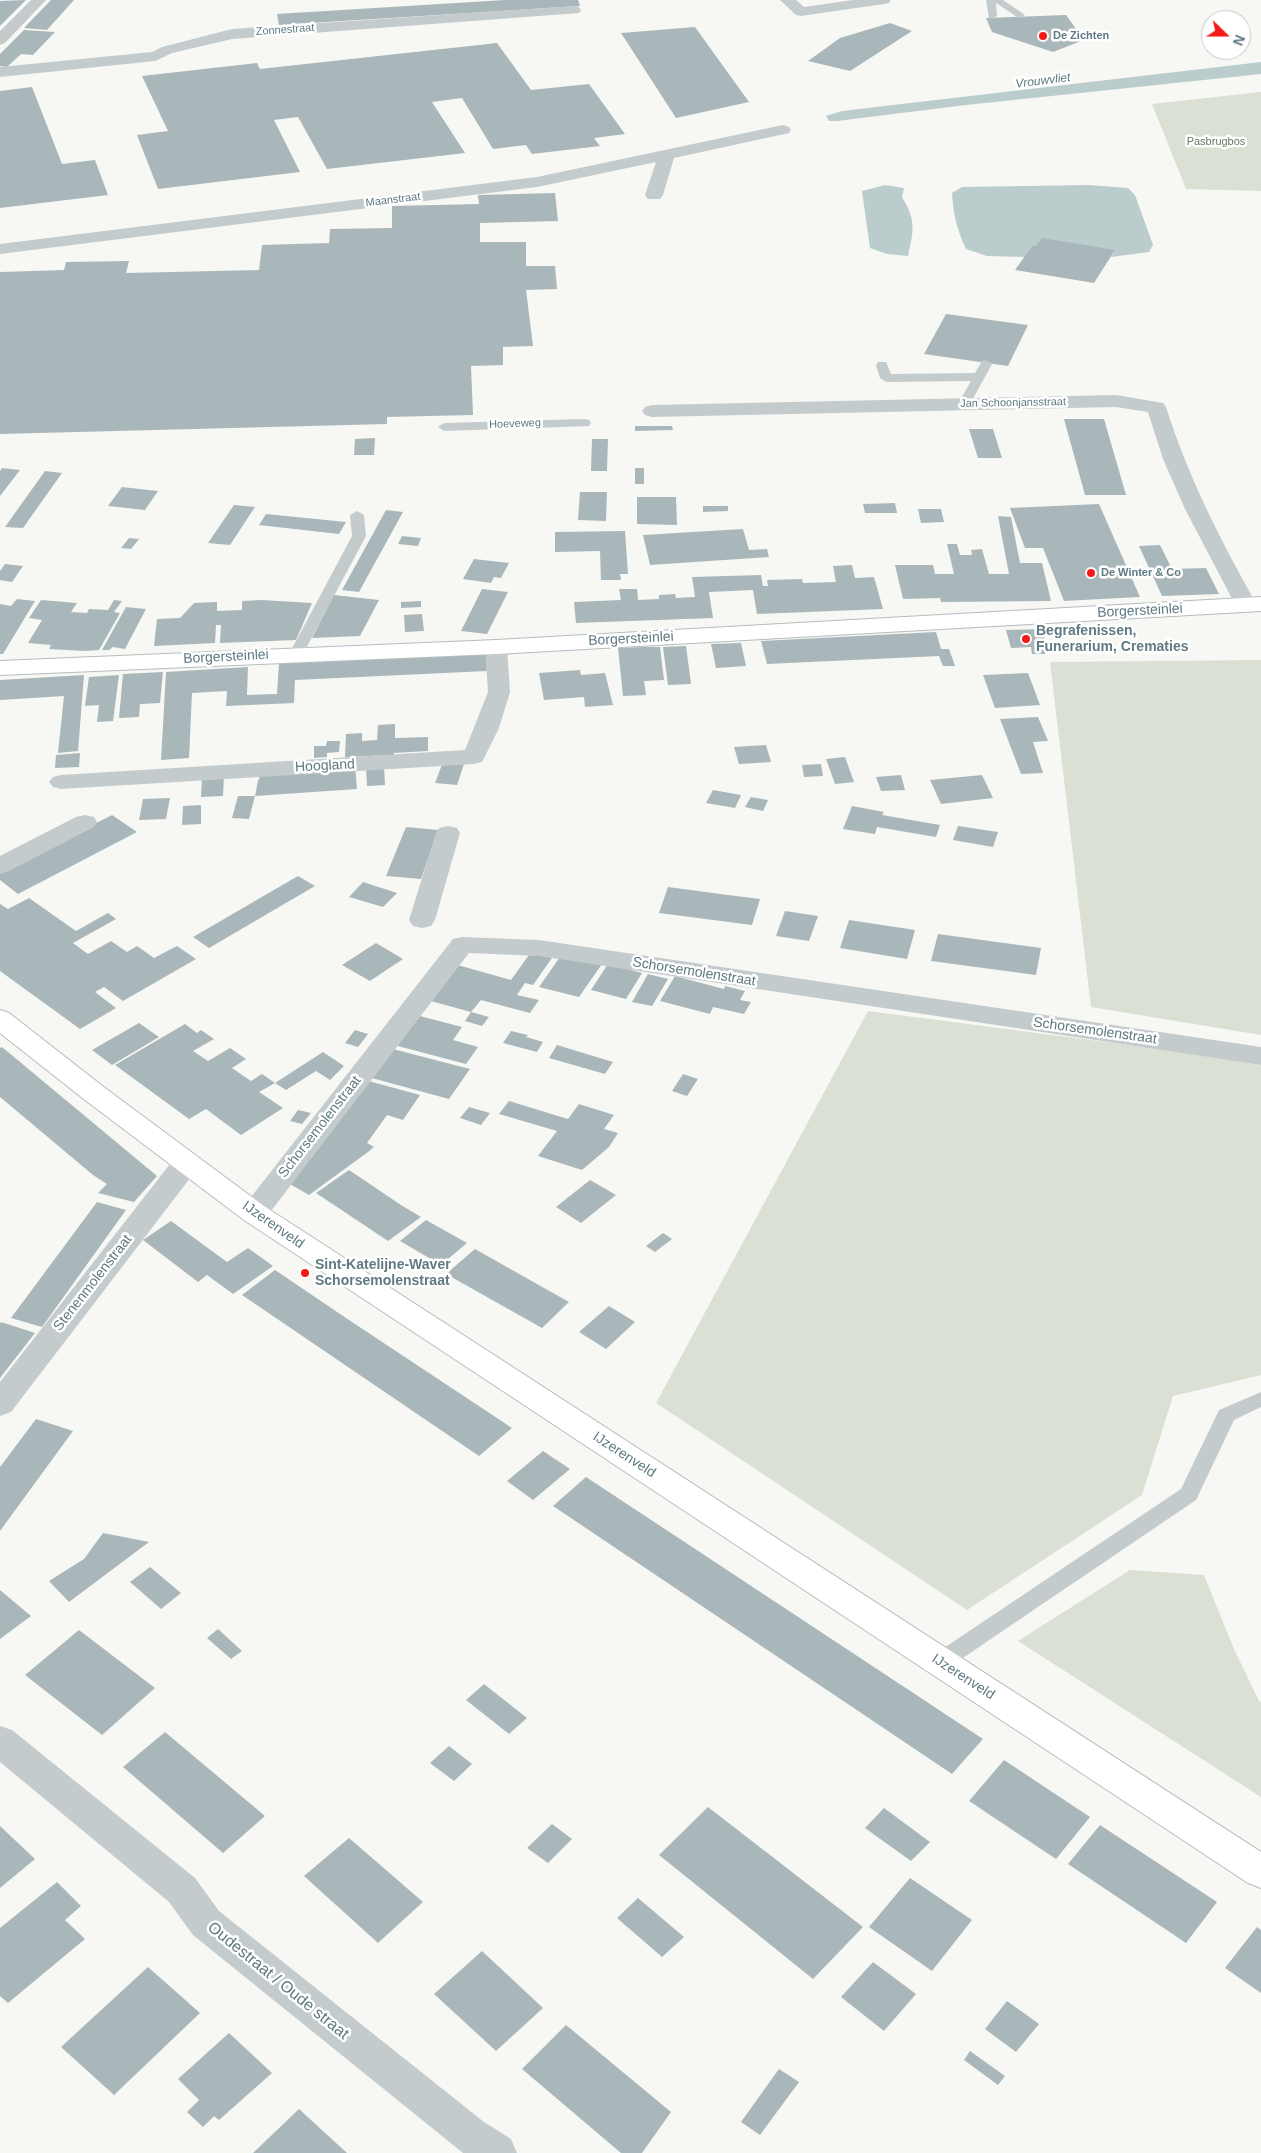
<!DOCTYPE html>
<html>
<head>
<meta charset="utf-8">
<style>
  body { margin:0 }
  #map { position:relative; width:1261px; height:2153px; overflow:hidden; background:#f7f7f4; font-family:Helvetica,sans-serif }
  canvas { display:block }
  .north { position:absolute; left:1201px; top:10px; width:50px; height:50px; box-sizing:border-box; background:#fff; border:1px solid #bfcacd; border-radius:50%; rotate:112deg; font-size:14px; font-weight:700; line-height:20px; text-align:center; color:#5f7a82 }
  .north::after { content:''; display:block; margin:auto; width:18px; height:22px; background:#f31a18; clip-path:polygon(50% 0,100% 100%,50% 72%,0 100%) }
</style>
</head>
<body>
<div id="map">
<canvas width="1261" height="2153"></canvas>
<div class="north">N</div>
</div>
<script>
const context = document.querySelector('canvas').getContext('2d');
context.lineJoin = 'round';
function paint(path, color) {
  context.fillStyle = color;
  context.fill(path, 'evenodd');
}
function trace(path, color, width, dash) {
  context.strokeStyle = color;
  context.lineWidth = width;
  context.lineCap = dash ? 'butt' : 'round';
  context.setLineDash(dash || []);
  context.stroke(path);
}
function drawText(font, color, halo, rows, align = 'center') {
  context.font = font + ' Helvetica,sans-serif';
  context.lineWidth = 5;
  context.setLineDash([]);
  context.textBaseline = 'middle';
  context.strokeStyle = halo;
  context.fillStyle = color;
  for (const [text, x, y, turn = 0] of rows) {
    context.save();
    context.translate(x, y);
    context.rotate((+turn || 0) * Math.PI / 180);
    context.textAlign = isNaN(turn) ? turn : align;
    if (halo) context.strokeText(text, 0, 0);
    context.fillText(text, 0, 0);
    context.restore();
  }
}
paint(new Path2D(`
  M1261,92V191L1186,189L1152,104Z
  M1261,660V1035L1091,1007L1050,662Z
  M868,1011L1137,1046L1261,1065V1375L1173,1396L1142,1495L967,1610L656,1403Z
  M1130,1570L1204,1575L1234,1649L1259,1701L1261,1702V1797L1018,1641Z`), '#dbe0d4');
paint(new Path2D(`
  M1261,62V74L966,105L837,121H829L826,116L842,111Z
  M885,185L904,188L902,197C916,220 914,230 908,256L887,254L870,248L862,191Z
  M1089,185L1128,188L1135,195L1153,245L1149,252L1111,257L1115,250L1032,246L1025,257L987,256L966,249C957,230 953,213 952,193L962,187Z`), '#bbcccd');
paint(new Path2D(`
  M26,0L0,26V1Z
  M51,0H74L47,30L24,28Z
  M505,0H578L580,6L279,25L277,14Z
  M1066,15L1084,40L1053,52L992,32L986,18Z
  M890,23L912,31L850,71L808,61L840,38Z
  M695,27L749,102L676,118L621,33Z
  M24,30L55,32L33,55L21,54L7,67L0,66V54Z
  M497,43L531,90L589,84L625,134L594,138L600,146L532,154L526,145L493,149L462,98L432,102L465,153L327,169L298,117L274,120L300,172L158,189L137,135L168,131L142,76L257,63L260,69Z
  M32,87L62,164L95,160L108,195L0,208V91Z
  M555,193L558,221L480,223V242H526V266H555L557,289L526,290L533,346L503,347V365L471,366L473,415L387,417V424L0,434V272L64,270L66,262L129,261L126,273L259,270L262,245L329,243L330,229L392,228V206L479,204L478,195Z
  M1042,238L1115,250L1094,283L1015,270L1032,246H1036Z
  M946,314L1028,325L1008,366L924,354Z
  M1064,419H1104L1126,495H1085Z
  M635,426H672L673,430L635,431Z
  M969,429H993L1002,458H978Z
  M375,438L374,455H354L355,439Z
  M592,439H608L607,471H591Z
  M2,468L20,470L0,496V471Z
  M635,468H644V484H635Z
  M45,471L62,473L23,528L5,527Z
  M122,487L158,491L145,510L108,506Z
  M580,492H607L606,521L578,520Z
  M637,497H676L677,525L637,524Z
  M895,503L897,513H865L863,504Z
  M1099,504L1140,597L1064,601L1043,548H1025L1010,508Z
  M234,505L255,507L230,545L208,543Z
  M703,506H728V511L703,512Z
  M918,509H941L944,522L921,523Z
  M386,510L403,512L359,592L342,590Z
  M266,514L346,522L339,534L259,525Z
  M998,516L1011,517L1020,563H1042L1051,601L941,602L940,598L903,599L895,565H933L935,574H954L947,544H957L960,555H972L971,550L982,549L989,574H1009Z
  M743,529L749,550L767,549L769,557L650,565L643,535Z
  M625,531L628,574H620L621,580H601L600,551L555,552V532Z
  M402,536L421,538L418,546L398,544Z
  M129,538L139,539L131,549L121,548Z
  M1160,545L1172,569L1206,568L1219,594L1162,596L1139,546Z
  M474,559L509,563L501,578L494,577L491,583L463,579Z
  M5,564L23,566L12,582L0,580V571Z
  M852,565L855,578L874,577L883,609L757,614L753,590L709,592L713,618L576,623L574,602L621,600L619,589H637L638,600L659,599V595L675,594L676,598L695,597L692,577L761,575L763,586H768L767,580L802,579L803,583L836,582L833,566Z
  M482,589L508,592L487,634L461,631Z
  M334,595L379,600L360,636L312,638Z
  M17,599L35,601L3,654H0V604L11,606Z
  M41,600L77,603L71,612L87,613L89,609L108,610L114,600L122,601L114,612L120,613L99,650L84,651L49,649L51,645L28,643L42,620L29,618Z
  M261,600L312,603L296,640L220,643L221,625H216L215,643L154,646L157,619L180,618L194,603L217,602V611L242,610V601Z
  M421,601V607L401,608V602Z
  M126,607L146,609L125,649L113,647L109,650H102Z
  M422,614L424,631L405,632L404,615Z
  M1044,629L1045,654H1032L1031,647L1011,648L1006,630Z
  M936,632L941,649H949L955,666H943L939,656L767,664L761,641Z
  M741,643L746,666L716,668L711,644Z
  M686,646L691,684L668,685L663,647Z
  M641,647H660L664,680L644,681L646,695L623,696L618,648Z
  M486,654L487,671L295,680L294,703L226,706L227,691L192,693L189,758L161,760L166,672L248,667L247,695L277,694L279,663Z
  M580,670L581,675L605,673L613,705L585,707L584,697L544,700L539,673Z
  M163,672L160,703L140,704L139,717L119,718L123,674Z
  M1028,673L1040,705L995,708L983,675Z
  M84,675L78,751L58,753L64,696L0,700V680Z
  M119,675L113,721L97,722L99,705L85,706L89,677Z
  M1038,717L1048,741L1033,742L1043,773L1021,774L1000,719Z
  M395,724V738L428,737V751L394,753V755L345,757L346,734L362,733V741L377,740L378,725Z
  M327,741H340L339,752L327,753V757L314,758V746H326Z
  M766,745L771,762L739,764L734,747Z
  M80,753L79,767L55,768L56,755Z
  M845,757L854,782L835,784L826,759Z
  M443,762L464,764L457,785L435,783Z
  M821,764L823,776L804,777L802,765Z
  M355,765L357,789L255,796L258,781L262,772Z
  M384,766L385,785L367,786L366,767Z
  M224,775L223,796L201,797L202,776Z
  M901,775L905,790L881,791L876,777Z
  M982,775L993,798L941,804L930,780Z
  M713,790L741,795L735,808L706,803Z
  M238,796H255L249,819L232,818Z
  M751,797L768,800L763,811L745,807Z
  M170,798L166,819L139,820L143,799Z
  M201,805V824L182,825L183,806Z
  M852,806L884,812L882,815L940,825L936,837L877,827L875,834L843,829Z
  M112,815L137,832L18,894L0,880V872Z
  M958,826L998,832L993,847L953,840Z
  M406,827L438,830L421,879L386,876Z
  M298,876L315,886L209,948L193,937Z
  M363,882L397,893L383,907L349,897Z
  M668,887L728,895L760,899L752,925L659,913Z
  M29,898L76,931L108,913L116,919L73,943L88,954L111,941L127,952L137,946L154,958L177,946L196,959L123,1001L104,987L95,992L116,1008L80,1029L0,971V904L8,909Z
  M785,911L818,916L809,941L776,936Z
  M849,920L915,930L907,959L840,948Z
  M938,934L1041,948L1036,975L931,961Z
  M376,943L403,959L370,981L342,965Z
  M531,952L552,958L533,985L525,983L517,995L539,1000L530,1013L481,1000L471,1012L427,1000L454,964L511,980Z
  M562,954L602,964L579,997L539,987Z
  M608,964L642,973L626,999L591,990Z
  M648,974L668,979L652,1006L632,1002Z
  M675,976L724,989L725,986L745,991L740,1000L751,1002L744,1014L713,1007L710,1014L660,1001Z
  M471,1012L489,1017L482,1026L465,1021Z
  M416,1015L462,1027L453,1040L478,1047L466,1064L394,1045Z
  M139,1023L159,1037L112,1065L92,1050Z
  M185,1024L197,1033L201,1030L214,1039L193,1051L208,1061L230,1048L246,1059L232,1068L251,1081L262,1074L275,1083L259,1092L283,1108L241,1135L206,1109L189,1119L115,1065Z
  M355,1030L368,1034L358,1047L345,1043Z
  M511,1031L528,1035L526,1037L543,1042L537,1052L503,1043Z
  M557,1045L613,1062L605,1074L549,1058Z
  M2,1047L157,1176L134,1202L98,1193L107,1184L93,1175L0,1097V1048Z
  M389,1048L470,1069L449,1099L368,1077Z
  M323,1052L344,1066L330,1080L316,1071L286,1090L275,1083Z
  M683,1074L698,1079L687,1096L672,1091Z
  M365,1080L420,1095L403,1120L387,1115L367,1143L374,1147L368,1152L309,1195L290,1184Z
  M509,1101L568,1119L579,1104L614,1115L604,1129L618,1133L609,1147L582,1170L538,1156L557,1131L499,1114Z
  M469,1107L490,1113L481,1125L460,1118Z
  M298,1110L311,1113L302,1124L290,1121Z
  M349,1170L401,1205L421,1217L388,1241L316,1193Z
  M590,1180L616,1195L581,1223L556,1207Z
  M97,1202L126,1210L42,1327L11,1318Z
  M426,1220L467,1243L441,1265L400,1241Z
  M171,1221L227,1262L248,1248L273,1266L233,1294L207,1275L198,1282L143,1240Z
  M663,1233L672,1239L655,1252L646,1246Z
  M475,1249L537,1284L569,1302L542,1328L446,1274Z
  M275,1270L346,1318L512,1428L479,1456L242,1295Z
  M609,1306L635,1322L606,1349L579,1332Z
  M1,1322L35,1333L0,1378V1324Z
  M36,1419L73,1431L0,1531V1467Z
  M543,1451L570,1469L533,1500L507,1481Z
  M586,1477L677,1537L983,1739L952,1774L553,1506Z
  M103,1533L149,1542L69,1602L49,1581L84,1559Z
  M150,1567L181,1593L161,1609L130,1582Z
  M0,1590L31,1616L0,1639Z
  M218,1629L242,1651L231,1659L207,1638Z
  M79,1630L155,1688L102,1735L25,1675Z
  M484,1684L527,1718L509,1734L466,1700Z
  M165,1732L265,1816L223,1853L123,1767Z
  M449,1746L472,1764L454,1781L430,1763Z
  M1004,1760L1090,1817L1056,1859L969,1801Z
  M708,1807L863,1927L813,1979L659,1855Z
  M884,1808L930,1842L911,1861L865,1828Z
  M552,1824L572,1839L548,1863L527,1848Z
  M1100,1825L1217,1902L1186,1943L1068,1864Z
  M0,1826L35,1859L0,1888Z
  M349,1838L423,1902L378,1943L304,1876Z
  M910,1878L972,1920L932,1971L869,1927Z
  M57,1882L81,1906L65,1920L85,1939L8,2003L0,1996V1928Z
  M638,1898L684,1937L662,1957L617,1918Z
  M1257,1927L1261,1930V1993L1225,1968Z
  M482,1951L543,2008L496,2051L434,1994Z
  M873,1962L916,1994L884,2031L841,1997Z
  M148,1967L200,2013L114,2095L61,2047Z
  M1007,2001L1039,2024L1016,2052L985,2029Z
  M566,2025L671,2112L642,2153H621L522,2069Z
  M229,2033L272,2073L219,2120L214,2116L203,2127L187,2112L199,2100L178,2079Z
  M970,2051L1005,2076L998,2085L964,2060Z
  M779,2069L799,2082L760,2135L741,2122Z
  M299,2109L347,2153H253Z`), '#aab7ba');
const secondary = new Path2D(`
  M1261,597V611L496,654L0,675V661L496,640Z
  M0,1010L9,1013L105,1088L264,1206L1261,1852V1888L1248,1883L244,1220L85,1100L0,1033Z`);
trace(secondary, '#b4bdc0', 2);
paint(new Path2D(`
  M986,0H1003L1025,15L1020,18L1017,17L996,3L997,16L992,19L989,18Z
  M986,360L992,364L970,404L964,408L958,404L971,381L886,382L880,378L876,365L878,362H886L891,374L975,373L982,361Z
  M585,419L589,420L591,423L589,426L444,431L438,427L444,423Z
  M357,511L364,515L366,536L303,654L301,657H291L289,654L352,536L350,515Z
  M1261,1392V1407L1234,1420L1196,1500L948,1668L940,1671L932,1668L929,1662L932,1656L1181,1489L1219,1410Z`), '#c4cbcd');
paint(new Path2D(`
  M31,0H46L5,43L0,45V31Z
  M780,0H796L804,7L853,0H891L889,3L884,4L801,16L796,15Z
  M574,6L579,7L581,10L579,13L232,39L172,53L155,61L0,77V67L152,52L162,47L232,29Z
  M783,125L789,127L791,130L789,133L674,158L663,195L660,199H648L645,195L656,162L537,187L0,254V244L537,177Z
  M1116,395L1163,403L1166,407C1188,477 1221,541 1257,605L1254,610L1246,612L1238,610L1185,509L1163,459L1148,412L1116,407L652,417L645,415L642,411L645,407L652,405Z
  M496,640L504,642L507,647L510,692L499,728L482,762L474,764L61,789L53,787L49,782L53,777L61,775L465,750L488,692L485,647L488,642Z
  M85,815L94,817L97,822L94,827L9,871L0,874V856L76,817Z
  M448,826L457,828L460,833L435,920L431,926L422,928L413,926L409,920L436,833L439,828Z
  M462,937L539,940L1261,1047V1065L539,956L469,953L264,1220L254,1223L244,1220L239,1213L244,1206L453,939Z
  M187,1152L197,1155L201,1162L197,1169L11,1412L0,1416V1382L177,1155Z
  M0,1726L12,1730L195,1878L219,1911L484,2122L511,2139L517,2153H463L193,1935L169,1902L0,1762Z`), '#c4cbcd');
paint(secondary, '#fff');
for (const [x, y, r, color] of [
  [1043,36,5,"#f31a18"],
  [1091,573,5,"#f31a18"],
  [1026,639,5,"#f31a18"],
  [305,1273,5,"#f31a18"]
]) {
  const dot = new Path2D();
  dot.arc(x, y, r, 0, 2 * Math.PI);
  context.fillStyle = color;
  context.fill(dot);
  trace(dot, '#fff', 2);
}
drawText('11px', '#5f7a82', '#fff', [
  ["Zonnestraat",285,30,-4],
  ["Maanstraat",393,200,-7],
  ["Jan Schoonjansstraat",1013,403,-1],
  ["Hoeveweg",515,424,-2]
]);
drawText('bold 11px', '#5f7a82', '#fff', [
  ["De Zichten",1053,36],
  ["De Winter & Co",1101,573]
], 'left');
drawText('11px', '#6a795f', '#fff', [
  ["Pasbrugbos",1216,142]
]);
drawText('italic 12px', '#5a7b7d', '#fff', [
  ["Vrouwvliet",1043,81,-7]
]);
drawText('14px', '#5f7a82', '#fff', [
  ["Borgersteinlei",1140,611,-3],
  ["Borgersteinlei",631,639,-3],
  ["Borgersteinlei",226,657,-3],
  ["Hoogland",325,766,-3],
  ["Schorsemolenstraat",694,972,9],
  ["Schorsemolenstraat",1095,1031,8],
  ["Schorsemolenstraat",320,1127,-52],
  ["IJzerenveld",273,1225,35],
  ["Stenenmolenstraat",93,1283,-52],
  ["IJzerenveld",624,1455,33],
  ["IJzerenveld",963,1677,33]
]);
drawText('bold 14px', '#5f7a82', '#fff', [
  ["Begrafenissen,",1036,631],
  ["Funerarium, Crematies",1036,647],
  ["Sint-Katelijne-Waver",315,1265],
  ["Schorsemolenstraat",315,1281]
], 'left');
drawText('16px', '#5f7a82', '#fff', [
  ["Oudestraat / Oude straat",278,1981,39]
]);
</script>
</body>
</html>
